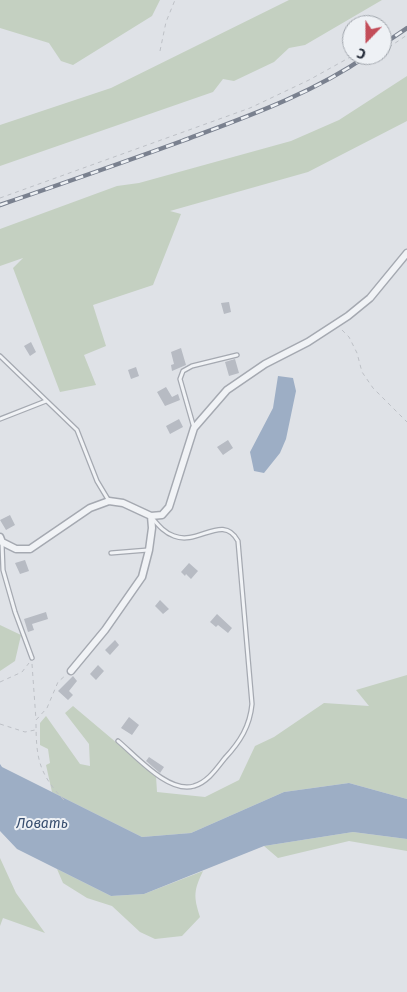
<!DOCTYPE html>
<html>
<head>
<meta charset="utf-8">
<style>
  body { margin:0 }
  #map { position:relative; width:407px; height:992px; overflow:hidden; background:#dfe2e7; font-family:"Fira Sans",sans-serif }
  canvas { display:block }
  .north { position:absolute; left:342px; top:15px; width:50px; height:50px; box-sizing:border-box; background:#eef1f5; border:1px solid #9fa4ab; border-radius:50%; rotate:202deg; font-size:14px; font-weight:700; line-height:20px; text-align:center; color:#29303d }
  .north::after { content:''; display:block; margin:auto; width:18px; height:22px; background:#c34d59; clip-path:polygon(50% 0,100% 100%,50% 72%,0 100%) }
</style>
</head>
<body>
<div id="map">
<canvas width="407" height="992"></canvas>
<div class="north">С</div>
</div>
<script>
const context = document.querySelector('canvas').getContext('2d');
context.lineJoin = 'round';
function paint(path, color) {
  context.fillStyle = color;
  context.fill(path, 'evenodd');
}
function trace(path, color, width, dash) {
  context.strokeStyle = color;
  context.lineWidth = width;
  context.lineCap = dash ? 'butt' : 'round';
  context.setLineDash(dash || []);
  context.stroke(path);
}
function drawText(font, color, halo, rows, align = 'center') {
  context.font = font + ' "Fira Sans",sans-serif';
  context.lineWidth = 4;
  context.setLineDash([]);
  context.textBaseline = 'middle';
  context.strokeStyle = halo;
  context.fillStyle = color;
  for (const [text, x, y, turn = 0] of rows) {
    context.save();
    context.translate(x, y);
    context.rotate((+turn || 0) * Math.PI / 180);
    context.textAlign = isNaN(turn) ? turn : align;
    if (halo) context.strokeText(text, 0, 0);
    context.fillText(text, 0, 0);
    context.restore();
  }
}
paint(new Path2D(`
  M0,0H160L152,16L73,65L61,61L49,43L0,28Z
  M289,0H382L305,45L289,48L274,62L234,81L223,79L213,92L0,166V125L111,88Z
  M407,76V121L308,172L170,211L181,214L153,285L93,305L106,346L84,355L96,385L60,392L13,268L23,258L0,266V229L117,186L139,183L291,141L339,120Z
  M0,625L21,635L15,661L0,671Z
  M407,675V799L349,783L284,792L191,833L142,837L52,792L46,765L50,763L48,749L40,745V723L46,716L80,764L90,766L89,744L65,713L73,706L156,776L157,792L205,797L239,780L255,746L274,737L324,703L369,706L356,690Z
  M353,832L407,839V851L349,841L278,858L264,846Z
  M0,858L16,893L45,933L3,918L0,926Z
  M57,869L111,896L144,894L203,871C194,890 193,896 200,917L182,936L155,939L140,932L112,906L87,898L63,883Z`), '#c4d0c1');
paint(new Path2D(`
  M278,376L293,378L296,391L286,439L280,453L264,473L254,471L250,452L273,408Z
  M0,764L2,767L142,837L191,833L284,792L349,783L407,799V839L353,832L264,846L144,894L111,896L17,849L0,831Z`), '#9daec5');
paint(new Path2D(`
  M229,302L231,312L224,314L221,303Z
  M31,342L36,352L30,356L24,346Z
  M181,348L186,365L172,371L171,365L174,364L171,352Z
  M235,359L239,373L229,376L225,362Z
  M136,367L139,376L131,379L128,370Z
  M166,387L172,397L178,394L180,400L165,406L157,392Z
  M179,419L183,427L170,434L166,426Z
  M228,440L233,448L223,455L217,447Z
  M10,515L15,525L6,530L0,520Z
  M25,560L29,571L20,574L15,563Z
  M189,563L198,571L191,579L186,574L185,576L181,572Z
  M160,600L169,609L163,614L155,606Z
  M46,612L48,619L32,624L34,630L28,632L24,619Z
  M217,614L232,628L228,633L218,625L216,627L210,622Z
  M115,640L119,645L110,655L105,650Z
  M98,665L104,671L96,680L90,674Z
  M73,676L77,681L69,691L73,695L68,700L58,691Z
  M129,717L139,725L132,735L121,728Z
  M149,757L164,767L160,773L146,761Z`), '#b7bbc3');
const service = new Path2D(`
  M0,356L77,430L97,481L109,501
  M0,419L46,401
  M194,428L180,379L183,371L192,366L237,355
  M2,543L3,570L15,612L32,658
  M111,553L148,550
  M118,741C136,756 169,794 194,786C208,782 217,768 225,758C240,742 250,726 252,704L238,541C223,513 198,546 174,536C165,533 159,526 153,519`);
const minor = new Path2D(`
  M0,537L2,542L16,549H30L90,508L109,501L123,503L151,516
  M71,671L105,630L142,577L149,550L152,528L151,516L162,515L169,507L194,428L227,390L265,364L308,342L348,316L370,298L407,253`);
trace(service, '#a5a9b1', 5.5);
trace(minor, '#a5a9b1', 9);
trace(new Path2D(`
  M160,51L166,22L175,0
  M382,52L407,35
  M0,198L250,108L309,80L354,55
  M342,330L349,337L357,353L362,372L373,388L407,422
  M32,664L36,720
  M0,682L22,672L29,663
  M0,724L25,732L35,730
  M64,800C38,773 36,757 36,720L47,708L58,682L66,675`), '#bdc0c6', 1, [4, 4]);
trace(service, '#f1f3f6', 3);
trace(minor, '#f1f3f6', 6);
const rail = new Path2D(`
  M382,45L407,28
  M0,205C61,184 122,163 182,141C246,117 312,94 368,55`);
trace(rail, '#7a818f', 4.5);
trace(rail, '#eef1f5', 2.5, [8]);
drawText('italic 14px', '#374d6e', '#eef1f5', [
  ["Ловать",42,824]
]);
</script>
</body>
</html>
